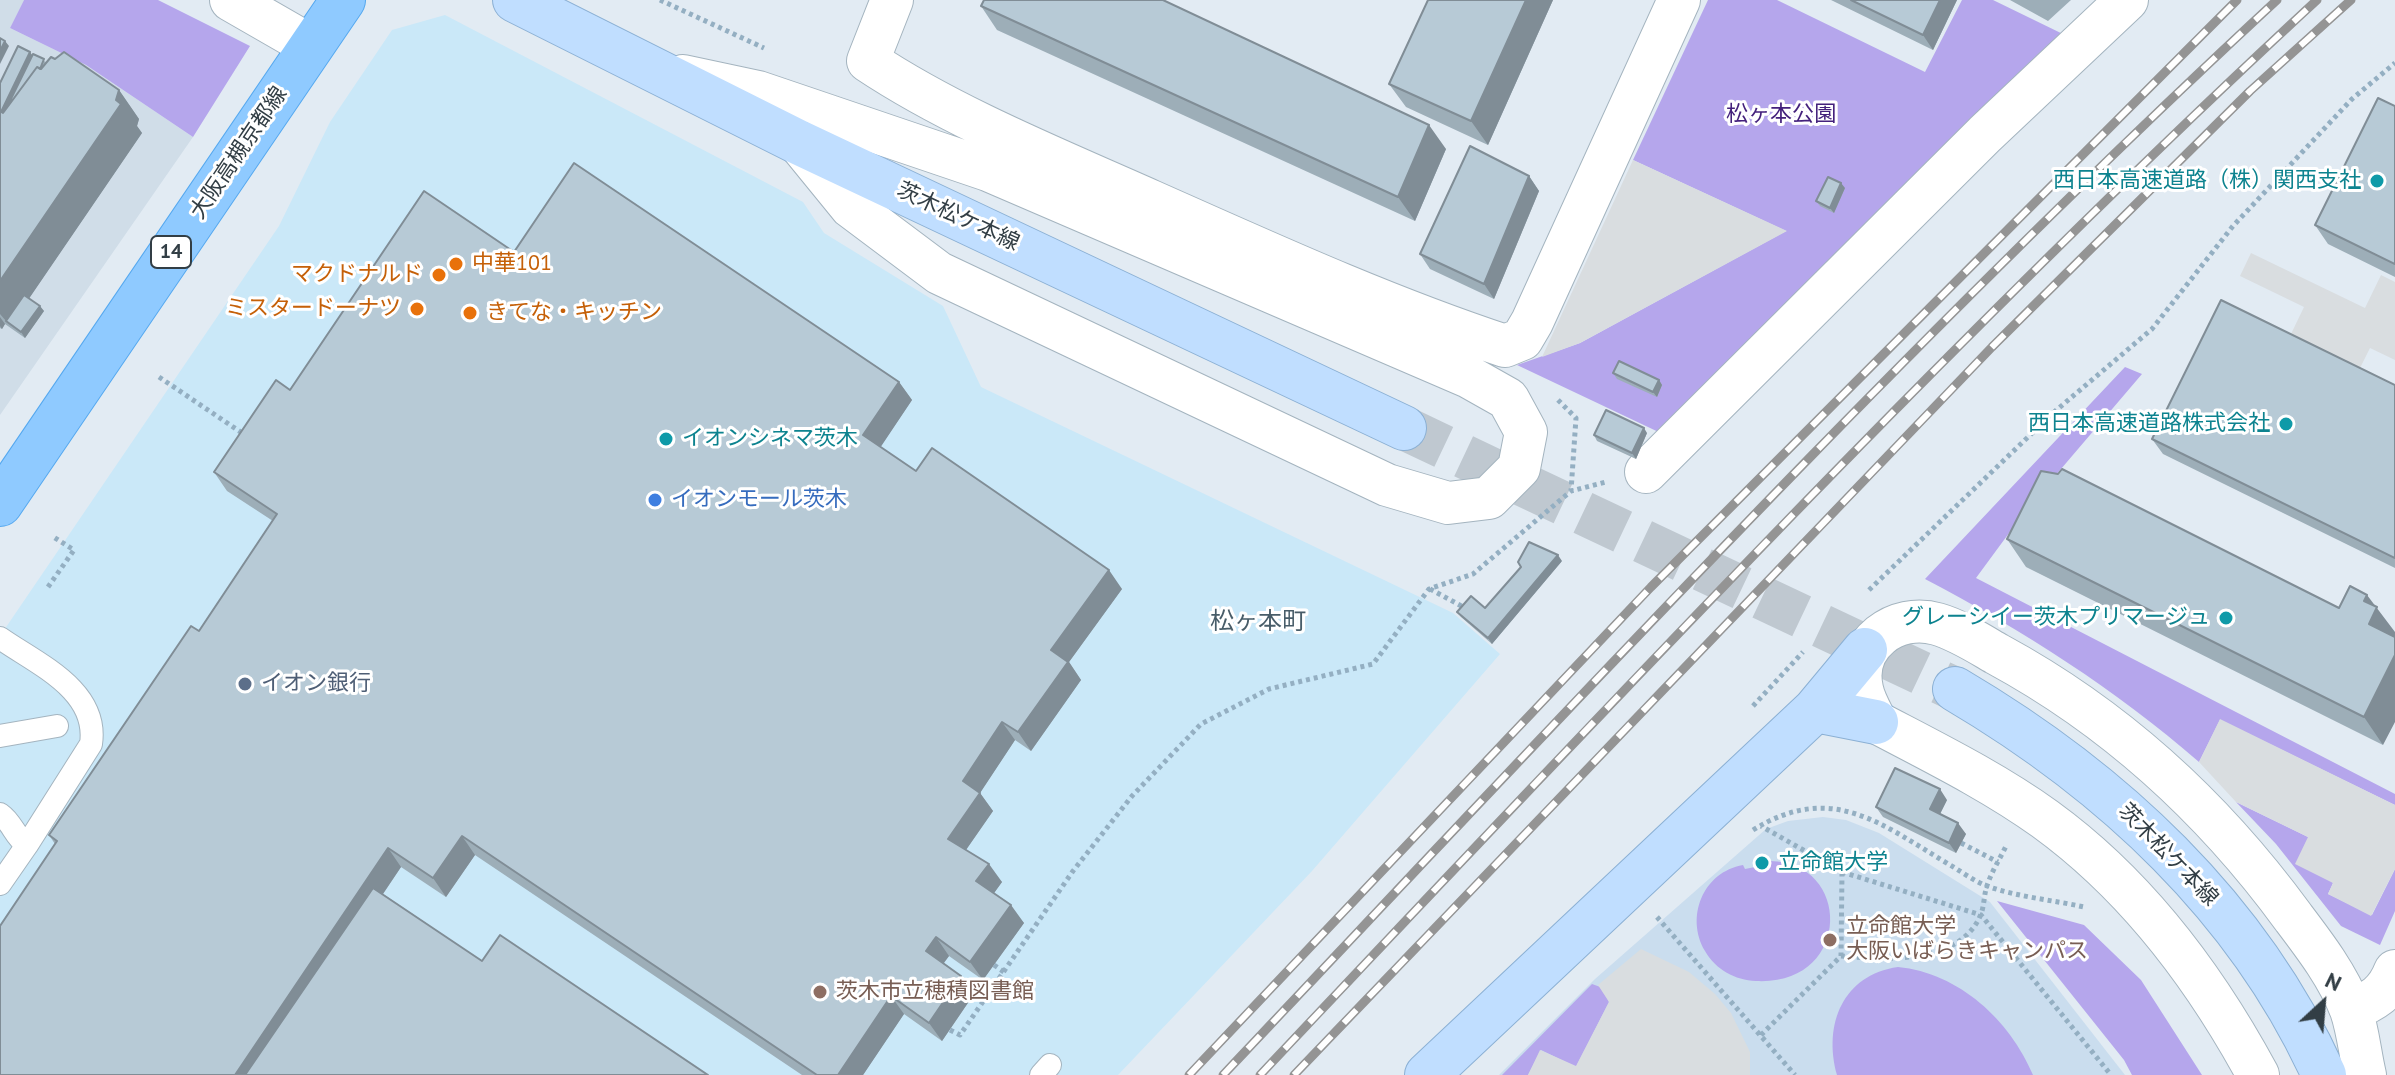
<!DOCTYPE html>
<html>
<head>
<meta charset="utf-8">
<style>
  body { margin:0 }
  #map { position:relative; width:2395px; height:1075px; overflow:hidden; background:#e2ebf3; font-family:"PT Sans",sans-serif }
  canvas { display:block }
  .north { position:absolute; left:2283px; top:963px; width:80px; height:80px; -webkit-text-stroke:6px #fff; paint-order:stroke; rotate:26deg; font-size:22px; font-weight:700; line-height:32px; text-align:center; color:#323e45 }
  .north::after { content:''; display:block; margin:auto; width:28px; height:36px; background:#323e45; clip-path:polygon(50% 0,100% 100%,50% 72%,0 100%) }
</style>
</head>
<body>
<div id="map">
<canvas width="2395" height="1075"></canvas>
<div class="north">N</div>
</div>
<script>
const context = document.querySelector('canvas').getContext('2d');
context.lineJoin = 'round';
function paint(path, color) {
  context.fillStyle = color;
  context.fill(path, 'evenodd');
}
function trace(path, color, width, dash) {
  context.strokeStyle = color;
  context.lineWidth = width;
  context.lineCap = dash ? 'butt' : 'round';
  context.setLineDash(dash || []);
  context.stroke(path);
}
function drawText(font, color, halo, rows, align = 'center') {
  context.font = font + ' "PT Sans","Noto Sans JP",sans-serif';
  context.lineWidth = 6;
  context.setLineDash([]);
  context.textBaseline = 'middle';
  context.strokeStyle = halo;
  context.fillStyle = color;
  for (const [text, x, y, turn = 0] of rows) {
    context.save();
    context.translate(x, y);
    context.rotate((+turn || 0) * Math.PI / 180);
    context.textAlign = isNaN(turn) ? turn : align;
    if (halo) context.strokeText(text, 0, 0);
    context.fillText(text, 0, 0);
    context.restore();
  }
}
paint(new Path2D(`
  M0,0H24L10,28L86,65L193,137L0,415Z`), '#d0dde8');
paint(new Path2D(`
  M445,15L803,202L824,233L943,306L981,387L1453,613L1500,654L1312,871L1118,1075H0V636L279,226L330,122L392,30Z`), '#cae8f8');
paint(new Path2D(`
  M1823,817L1846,820L1879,833L1990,902L2125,1075H1499L1595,979L1766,829L1788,821Z`), '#caddee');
paint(new Path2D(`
  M24,0H158L250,46L193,137L86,65L10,28Z
  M1708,0H1777L1925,72L1962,0H1993L2069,37L1667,436L1517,365L1580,343L1786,231L1633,160Z
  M2125,367L2142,374L2026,510L1976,578L2395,794V805L2220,720L2199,762C2115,689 2024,631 1925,579Z
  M2236,802L2308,837L2333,883L2328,894L2372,915L2395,869V911L2380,945L2341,926L2276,844Z
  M1770,861C1853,862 1852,986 1756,981C1735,980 1716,970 1705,951C1685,917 1703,872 1743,865L1745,869L1770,864Z
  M1997,901L2084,925L2141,980L2202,1075H2132L2124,1060Z
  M1898,967C1959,973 2010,1020 2033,1075H1837C1823,1024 1843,975 1898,967Z
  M1592,984L1603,988L1609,1002L1576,1067L1541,1050L1528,1075H1502Z`), '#b5a6ec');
paint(new Path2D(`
  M1633,160L1787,231L1580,343L1542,357Z
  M2251,253L2365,308L2381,275L2395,282V360L2370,348L2360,368L2291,334L2304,307L2240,276Z
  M2220,719L2395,805V869L2371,916L2328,894L2333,883L2295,864L2308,837L2236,802L2199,762Z
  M1641,949L1689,972L1715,994L1731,1013L1750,1052V1075H1528L1540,1050L1576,1066L1609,1002L1598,985Z`), '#d9dde0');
trace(new Path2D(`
  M1404,428L1955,689`), '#bfc8d0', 44, [44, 22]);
const lane = new Path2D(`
  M0,638C37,664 99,690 91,744L27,845
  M0,736L57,726
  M0,814C13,823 14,836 27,845L0,884
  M1041,1075L1050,1065`);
const street = new Path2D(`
  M231,0L311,46
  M892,0L868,61C952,117 1059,160 1151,201C1268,253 1384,306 1505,346L1522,339L1532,322L1679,0
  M683,76L758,92L988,170L1469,377L1508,399L1526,432L1519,468L1489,498L1448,503L1387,485L939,273L851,207L798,142
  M1646,472L1985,134L2127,0
  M2351,1010C2373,1001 2386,994 2395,971
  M2258,1075C2205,977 2136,885 2045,819C1992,781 1933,752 1876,722C1871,712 1864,700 1862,689C1852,644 1896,612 1937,624C1958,630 1978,643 1997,654C2115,718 2214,809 2293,917C2315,946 2338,976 2351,1010C2358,1030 2360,1054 2365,1075`);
const secondary = new Path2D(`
  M515,0L798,142L1404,428
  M1955,689C2111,781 2248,907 2324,1075
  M1815,710L1876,722
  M1427,1075L1815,710L1865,650`);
const primary = new Path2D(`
  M0,504L343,0`);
trace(lane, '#a4b4bf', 24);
trace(street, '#a4b4bf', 44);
trace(secondary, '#8bb0d4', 46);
trace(primary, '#55a8ef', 46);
trace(new Path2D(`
  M660,0L764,48
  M159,377L245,435
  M1558,400L1576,418L1571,491
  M48,587L74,550L52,536
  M1430,589L1467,609
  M1869,590L2053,413L2152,329L2233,226L2352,99L2395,63
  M1753,706L1803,652
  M1753,830C1832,781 1881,824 1950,865C1962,872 1974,881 1987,886C2017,897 2053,900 2084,907
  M1961,843L1998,862
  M1842,872L1981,915L2111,1075
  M1657,917L1795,1075
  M1841,956C1884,960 1961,965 1981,914C1984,906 1984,897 1986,889C1990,874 2000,859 2007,844
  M994,965L1004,972
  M950,1030L960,1035L1073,871L1132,796L1201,724L1269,689L1373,664L1429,589L1473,574L1571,491L1606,482
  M1761,1035L1841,956L1842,872L1761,826`), '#94afc2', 5, [4, 4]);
trace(lane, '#fff', 22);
trace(street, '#fff', 42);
trace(secondary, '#c0deff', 44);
trace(primary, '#8fcaff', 44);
const rail = new Path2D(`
  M1189,1075L1651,587L2237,0
  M1223,1075C1567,711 1908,341 2277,0
  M1260,1075C1605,710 1948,341 2317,0
  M1294,1075L1992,347L2250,91L2351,0`);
trace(rail, '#949494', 9);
trace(rail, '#fff', 6, [18]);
paint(new Path2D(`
  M1428,0H1553L1488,145L1406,107L1389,84Z
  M1831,0H1957L1933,50Z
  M2010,0H2071L2048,21Z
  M981,6L1446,149L1415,221L997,30Z
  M30,52L32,55L46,62L119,90L139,119L137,126L142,133L29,298L44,311L25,338L5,324L2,329L0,328V83Z
  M2395,106V277L2328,244L2315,225Z
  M1529,176L1539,191L1494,299L1430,269L1420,254Z
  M1845,188L1834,213L1820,206L1816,201Z
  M514,252L899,382L912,400L880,447L916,471L1122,589L1069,662L1081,680L1031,751L1015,740L980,793L993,811L966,850L1002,882L994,893L1024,923L983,980L949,956L944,963L961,976L974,994L942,1041L904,1014L863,1075H802L475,855L446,897L401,867L383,894L482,961L55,844L49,835L199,631L273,521L227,491L214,472L290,390Z
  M1613,373L1659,380L1662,385L1657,397L1617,379Z
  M2395,385V568L2163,454L2152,439Z
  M1647,433L1636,459L1597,441L1594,435Z
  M2007,539L2339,608L2383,745L2026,567Z
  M1562,561L1492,644L1461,617L1457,612L1485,608Z
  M1947,800L1940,814L1966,834L1956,853L1883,817L1876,807Z`), '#9daeb8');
paint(new Path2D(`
  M1526,0H1553L1488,145L1471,121Z
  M1940,0H1957L1933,50L1923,35Z
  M5,41L9,46L0,64V51Z
  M30,52L34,58L5,116L0,114Z
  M119,90L139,119L137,126L142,133L11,325L6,321L0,314V281L116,100Z
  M1429,125L1446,149L1415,221L1398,197Z
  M1529,176L1539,191L1494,299L1484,284Z
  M1841,183L1845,188L1834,213L1830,208Z
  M40,306L44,311L25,338L21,332Z
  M0,317L5,324L2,329L0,326Z
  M1659,380L1662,385L1657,397L1653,392Z
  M899,382L912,400L876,454L863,435Z
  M1644,428L1647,433L1636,459L1632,453Z
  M1558,555L1562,561L1492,644L1488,638Z
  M1109,570L1122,589L1069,662L1081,680L1031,751L1018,732L1051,650Z
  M2367,595L2395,632V639L2369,624L2364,601Z
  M2395,655V722L2383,745L2364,717Z
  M1002,722L1015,740L980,793L993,811L961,857L948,839L963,781Z
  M1940,789L1947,800L1937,820L1930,809Z
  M1958,823L1966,834L1956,853L1949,843Z
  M462,836L475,855L446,897L433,878Z
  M388,848L401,867L261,1075H235Z
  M989,864L1002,882L989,900L976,881Z
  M1011,905L1024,923L983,980L970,962Z
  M936,937L949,956L939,969L926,951Z
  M961,976L974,994L942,1041L929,1023Z
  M891,996L904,1014L863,1075H838Z`), '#808d96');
const building = new Path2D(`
  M984,0H1163L1429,125L1398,197L981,6Z
  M1428,0H1526L1471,121L1389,84Z
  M1851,0H1940L1923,35Z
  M0,38L5,41L0,51Z
  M18,46L30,52L1,112L0,111V83Z
  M64,52L119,90L116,100L121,104L0,281V111L3,113L37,67L41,69L51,57L55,59Z
  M33,54L44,59L40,69L37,67L6,109Z
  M2378,98L2395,106V264L2315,225Z
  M1470,146L1529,176L1484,284L1420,254Z
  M574,163L899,382L863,435L916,471L932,448L1109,570L1051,650L1068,662L1018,732L1002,722L963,781L980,793L948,839L989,864L976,881L1011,905L970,962L936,937L926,951L961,976L929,1023L891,996L838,1075H817L462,836L433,878L388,848L235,1075H0V926L57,841L49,835L191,626L199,631L277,514L214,472L276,380L290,390L424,191L514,252Z
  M1828,177L1841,183L1830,208L1816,201Z
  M24,295L40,306L21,332L6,321Z
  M2221,300L2395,385V558L2152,439Z
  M1619,361L1659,380L1653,392L1613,373Z
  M1606,410L1644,428L1632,453L1594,435Z
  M2062,469L2339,608L2350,586L2367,595L2364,601L2377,607L2369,624L2395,637V655L2364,717L2007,539L2041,471L2058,474Z
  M1529,542L1558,555L1488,638L1457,612L1471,596L1485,608L1521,567L1518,562Z
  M1895,768L1940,789L1930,809L1958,823L1949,843L1876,807Z
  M373,888L482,961L500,935L708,1075H245Z`);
paint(building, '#b7cad6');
trace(building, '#808d96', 2);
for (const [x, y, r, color] of [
  [2377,181,8,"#0f9aa8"],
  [456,264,8,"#e8710a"],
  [439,275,8,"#e8710a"],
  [417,309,8,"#e8710a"],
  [470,313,8,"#e8710a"],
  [2286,424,8,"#0f9aa8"],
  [666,439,8,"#0f9aa8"],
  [655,500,8,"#3f7fe0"],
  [2226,618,8,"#0f9aa8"],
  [245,684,8,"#5c6f8a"],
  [1762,863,8,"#0f9aa8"],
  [1830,940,8,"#8d6e63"],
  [820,992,8,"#8d6e63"]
]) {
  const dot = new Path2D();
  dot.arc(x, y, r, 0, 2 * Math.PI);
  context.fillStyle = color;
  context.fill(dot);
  trace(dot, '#fff', 3);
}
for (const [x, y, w] of [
  [171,252,40]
]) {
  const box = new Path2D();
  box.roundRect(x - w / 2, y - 16, w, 32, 6);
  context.fillStyle = '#fff';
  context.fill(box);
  trace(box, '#323e45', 2);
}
drawText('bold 20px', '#323e45', null, [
  ["14",171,252]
]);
drawText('22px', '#44217c', '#fff', [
  ["松ヶ本公園",1781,115]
]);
drawText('22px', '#323e45', '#fff', [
  ["大阪高槻京都線",239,153,-56],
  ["茨木松ケ本線",958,217,25],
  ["茨木松ケ本線",2168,855,46]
]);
drawText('22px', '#0d838f', '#fff', [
  ["西日本高速道路（株）関西支社",2361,181],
  ["西日本高速道路株式会社",2270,424],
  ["イオンシネマ茨木",682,439,"left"],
  ["グレーシイー茨木プリマージュ",2210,618],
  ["立命館大学",1778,863,"left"]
], 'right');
drawText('22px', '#c56008', '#fff', [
  ["中華101",472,264],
  ["マクドナルド",423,275,"right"],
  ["ミスタードーナツ",401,309,"right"],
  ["きてな・キッチン",486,313]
], 'left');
drawText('22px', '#366cbe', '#fff', [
  ["イオンモール茨木",671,500]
], 'left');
drawText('22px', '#4e5e75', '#fff', [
  ["イオン銀行",261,684]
], 'left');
drawText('22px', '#785e54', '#fff', [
  ["立命館大学",1846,927],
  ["大阪いばらきキャンパス",1846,952],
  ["茨木市立穂積図書館",836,992]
], 'left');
drawText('24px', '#485d69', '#fff', [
  ["松ヶ本町",1258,622]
]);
</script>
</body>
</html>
